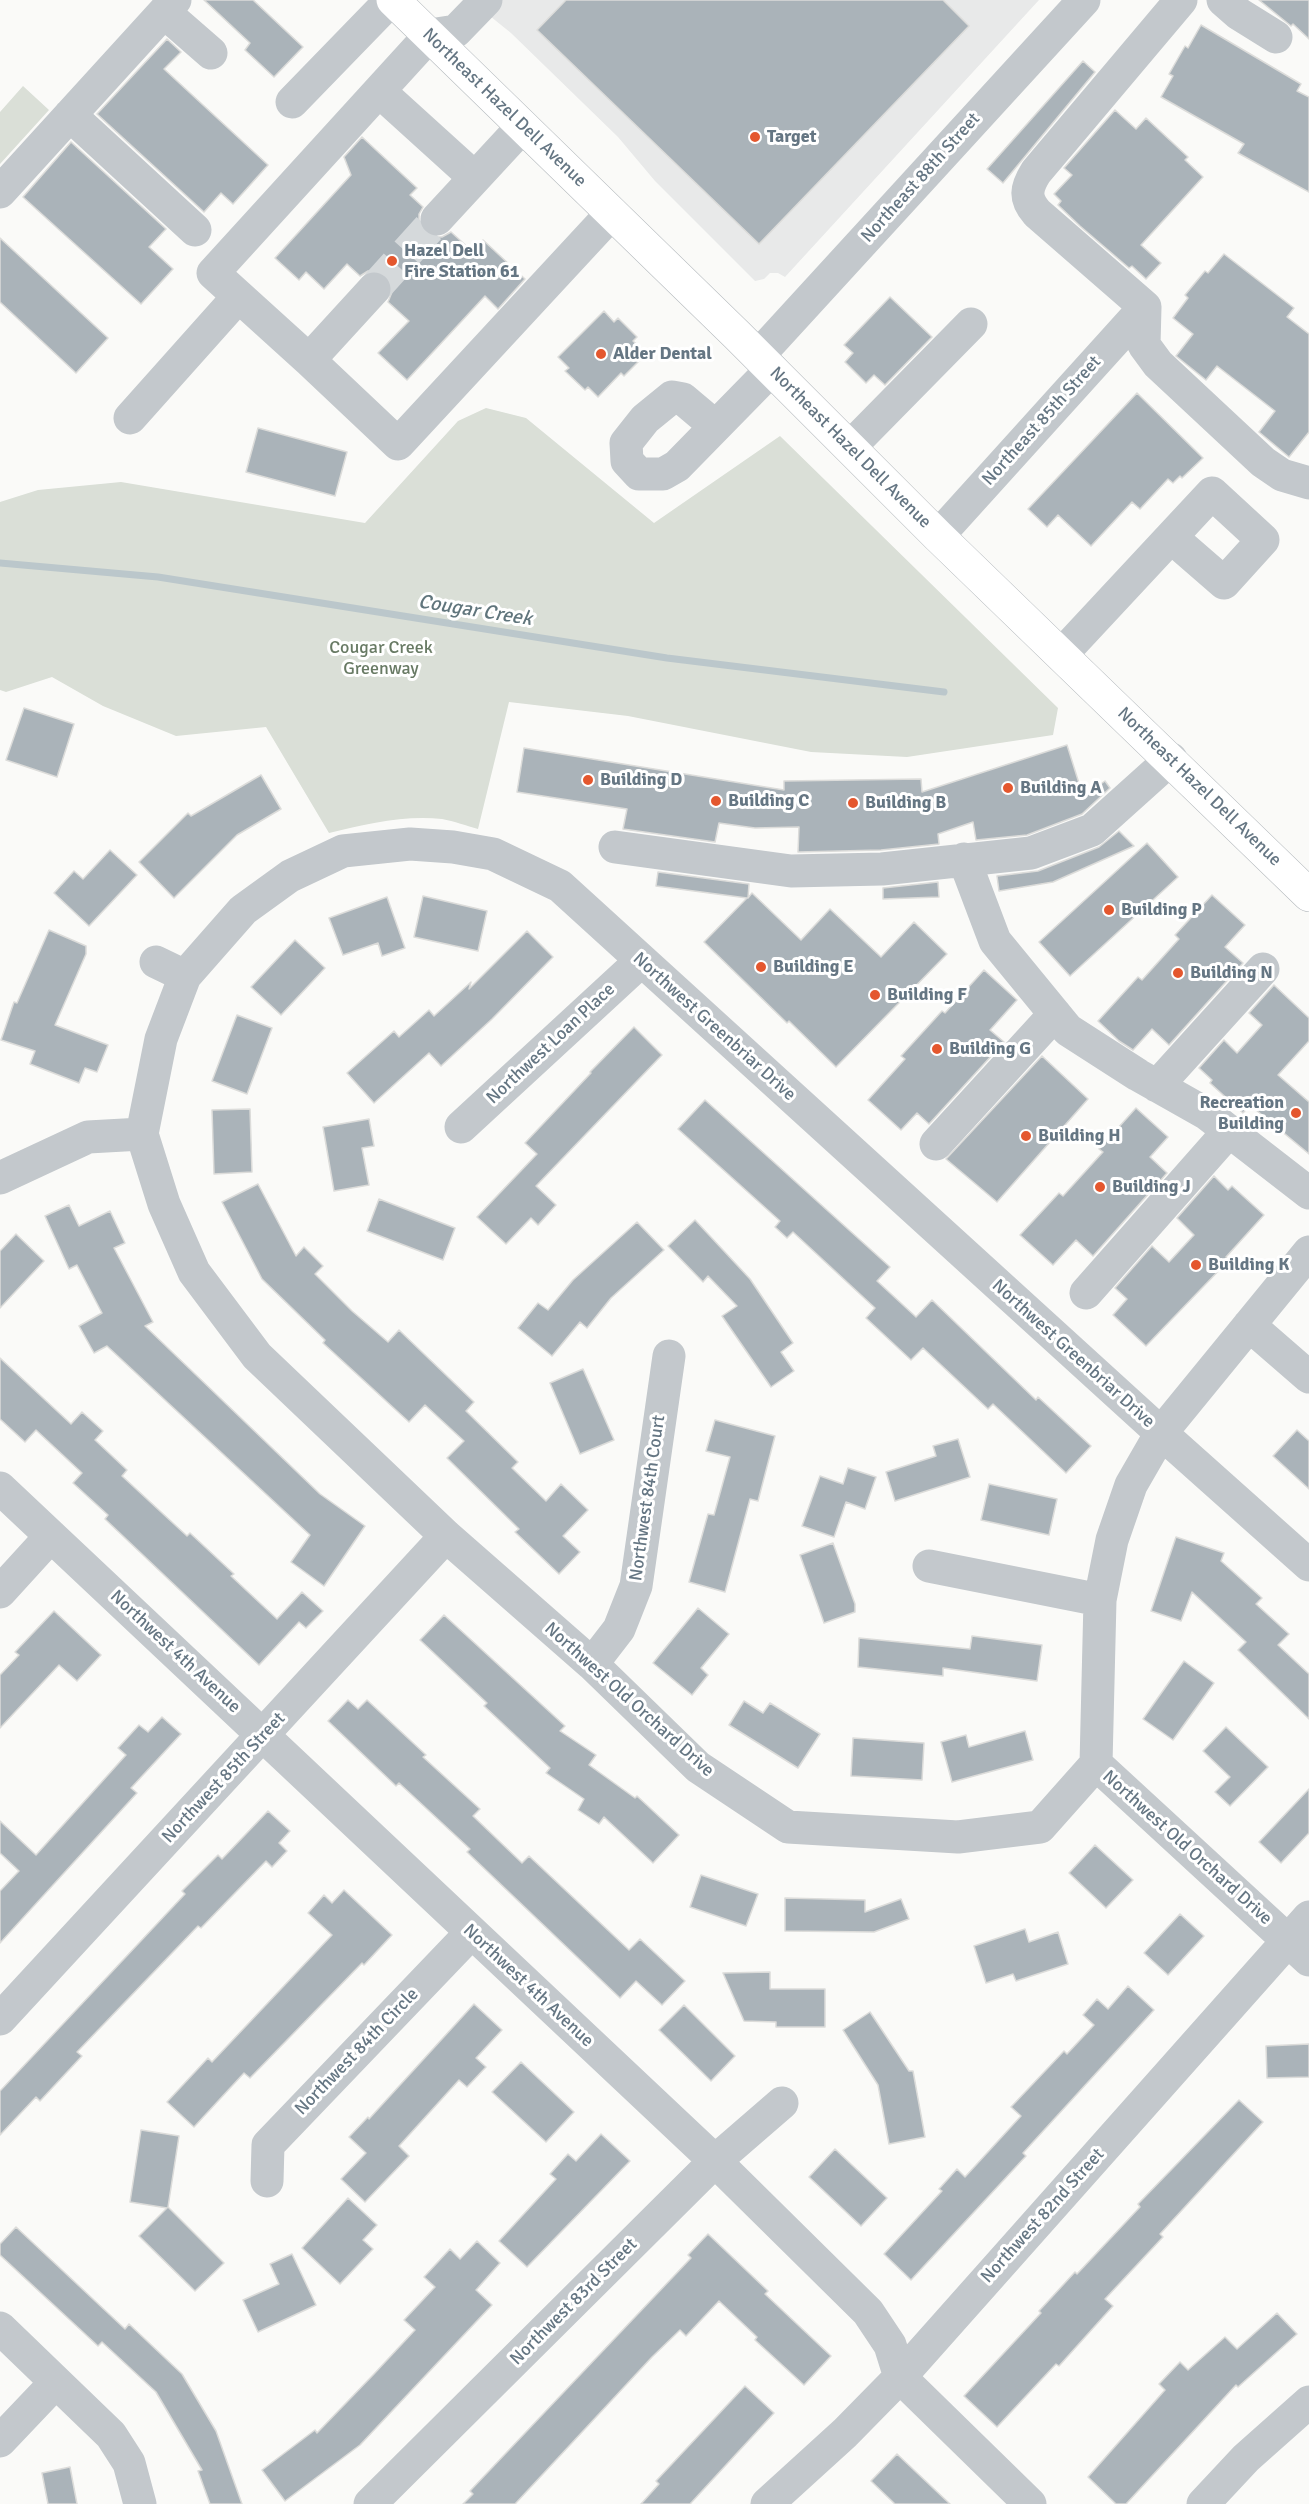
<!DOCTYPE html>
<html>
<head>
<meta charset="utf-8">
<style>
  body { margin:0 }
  canvas { display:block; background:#fafaf8 }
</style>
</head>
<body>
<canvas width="1309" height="2504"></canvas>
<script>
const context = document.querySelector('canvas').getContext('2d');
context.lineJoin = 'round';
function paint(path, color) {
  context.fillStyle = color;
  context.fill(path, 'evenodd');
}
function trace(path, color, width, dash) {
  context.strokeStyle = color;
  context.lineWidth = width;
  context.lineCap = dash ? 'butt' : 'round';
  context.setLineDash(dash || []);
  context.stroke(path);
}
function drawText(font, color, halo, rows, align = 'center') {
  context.font = font + ' Signika,sans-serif';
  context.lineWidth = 6;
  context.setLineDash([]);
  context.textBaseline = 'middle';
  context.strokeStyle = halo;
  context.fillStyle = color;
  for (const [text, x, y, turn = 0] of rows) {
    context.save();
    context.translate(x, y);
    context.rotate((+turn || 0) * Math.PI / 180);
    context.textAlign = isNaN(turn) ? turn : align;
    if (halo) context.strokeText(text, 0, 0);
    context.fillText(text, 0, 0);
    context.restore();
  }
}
paint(new Path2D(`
  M470,0H1039L785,277L778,273H770L764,279L755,281L655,181L618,137L511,33Z`), '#e8e9e9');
paint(new Path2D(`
  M23,86L49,110L0,164V112Z
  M486,408L526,418L654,523L780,436L1058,708L1053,735L907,757L811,752L628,716L509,702L478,829C467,826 454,821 442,819C404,815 366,824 329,833L266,727L176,736L103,706L52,677L6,692L0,690V502L38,490L121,482L365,523L458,421Z`), '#dadfd7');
trace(new Path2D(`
  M0,563L158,577L667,658L944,692`), '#bbc7cb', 7);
const building = new Path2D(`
  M204,0H253L303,47L274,77L245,50L250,43Z
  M566,0H943L969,26L759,244L537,30Z
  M1259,0H1309V39L1293,24L1291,26Z
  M1201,25L1301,84L1297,91L1309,97V192L1238,153L1244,144L1161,97L1173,76L1169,74L1185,46L1188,48Z
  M167,39L181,52L164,69L268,165L233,204L221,193L204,212L97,114Z
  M1083,61L1095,72L1003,183L987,169Z
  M1115,110L1136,129L1146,118L1188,157L1185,160L1203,177L1141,245L1161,263L1146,279L1132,266L1129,268L1080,226L1058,205L1061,201L1054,194L1072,175L1064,168Z
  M362,137L417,188L410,195L423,207L419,214V224L425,233L433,237H442L451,232L472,251L483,240L525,279L498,309L485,296L407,380L378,353L409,321L388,302L392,292V283L387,276L377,271H368L360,276L347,264L324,289L306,272L299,280L275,258L351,175L344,157Z
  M71,142L166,229L149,247L173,269L141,304L23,197Z
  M0,238L108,338L76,373L0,302Z
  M1224,254L1294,308L1287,317L1309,334V432L1289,457L1259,432L1275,411L1217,366L1206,380L1176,356L1193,334L1173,318L1188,298L1185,295L1205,271L1208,273Z
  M890,297L932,337L885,385L874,375L866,383L845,362L853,353L844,345Z
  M604,311L614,322L618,318L637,337L633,341L644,351L636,358L639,361L624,376L621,373L598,397L588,387L585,390L565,371L569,368L558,357Z
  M1137,393L1203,458L1182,478L1180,476L1173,483L1168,479L1140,509L1132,502L1091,546L1058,515L1047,527L1028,509Z
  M258,428L347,452L335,496L246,472Z
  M24,708L74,724L57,777L6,760Z
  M1067,745L1083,796L1105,781L1110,788L1082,814L1027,835L976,840L973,822L938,834L939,844L881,850L798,852L799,827L755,828L719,823L715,842L623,829L627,809L517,792L524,748L784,790V781L921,779L922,792Z
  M261,775L281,809L237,835L174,898L139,862L188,813L191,816Z
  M1119,831L1134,846L1053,882L999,891L997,876L1038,871L1099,847Z
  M1147,843L1178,877L1070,976L1039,942Z
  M110,850L137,875L89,926L54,893L74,871L83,879Z
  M658,872L749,884L748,898L752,893L801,940L830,909L881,957L914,922L947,954L836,1067L789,1021L787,1023L704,942L747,898L656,886Z
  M938,882L939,897L883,899V888Z
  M1212,895L1245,925L1225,947L1243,963L1169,1045L1152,1029L1133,1050L1119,1041L1098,1021L1138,977L1142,980L1179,939L1175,935Z
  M423,896L487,911L478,951L414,937Z
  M387,897L405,948L382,956L378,943L343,955L329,918Z
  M49,930L86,946V954L55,1025L108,1045L97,1072L85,1068L79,1083L30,1064L35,1051L1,1040L14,1002L17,1003Z
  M527,931L553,957L492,1019L441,1066L429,1053L374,1103L347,1073L394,1031L399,1037L429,1010L434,1016L471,982L469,989Z
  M295,940L325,968L281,1015L251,987Z
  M984,970L1017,1000L990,1030L1004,1042L929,1124L917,1113L901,1130L868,1100L905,1059L901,1056L942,1011L945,1013Z
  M1274,985L1309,1018V1041L1278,1075L1309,1102V1154L1250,1105L1243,1113L1210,1083L1212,1080L1199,1068L1224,1040L1237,1053L1262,1025L1249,1013Z
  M237,1015L272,1028L247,1094L212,1081Z
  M634,1027L662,1055L536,1186L556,1205L538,1225L531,1218L506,1244L477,1217L537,1154L525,1143L591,1073L590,1072Z
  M1042,1056L1088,1099L997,1202L946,1159Z
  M705,1100L890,1267L877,1281L916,1317L932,1300L1036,1400L1038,1397L1091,1446L1066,1473L993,1404L988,1409L923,1348L911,1360L866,1318L875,1308L793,1232L787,1238L775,1227L780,1221L678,1129Z
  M1136,1108L1168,1137L1150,1157L1167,1173L1093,1256L1076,1240L1053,1265L1020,1235L1059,1193L1063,1196L1103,1152L1099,1149Z
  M250,1109L252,1172L214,1174L212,1110Z
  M369,1119L374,1146L362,1148L369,1185L334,1191L323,1127Z
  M1214,1176L1228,1190L1232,1186L1264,1215L1226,1257L1229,1260L1146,1346L1113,1315L1127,1299L1115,1288L1152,1246L1169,1262L1194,1235L1177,1218Z
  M258,1184L296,1256L304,1247L323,1266L315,1274L352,1311L388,1342L399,1330L474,1402L466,1411L518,1462L512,1468L546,1501L561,1484L588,1510L563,1536L580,1552L559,1574L515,1532L519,1529L447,1458L464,1441L425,1405L409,1422L323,1343L325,1340L262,1279L222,1202Z
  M379,1199L455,1228L443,1260L367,1231Z
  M69,1205L79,1226L110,1211L125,1243L114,1248L153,1322L145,1326L320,1494L365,1526L324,1586L291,1562L310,1535L107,1346L94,1353L79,1326L102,1313L77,1265L69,1269L45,1216Z
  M695,1220L750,1279L793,1343L781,1352L794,1371L771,1387L722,1316L737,1306L708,1276L703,1282L668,1246Z
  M637,1222L664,1250L611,1298L587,1328L580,1322L552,1356L518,1328L538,1303L548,1310L573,1280Z
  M16,1234L44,1261L0,1308V1251Z
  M0,1358L71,1424L82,1412L103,1431L95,1440L127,1470L122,1476L187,1536L190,1533L234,1574L231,1576L277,1619L302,1592L323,1611L306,1628L299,1622L259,1665L105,1519L108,1515L73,1483L82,1473L36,1430L25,1442L0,1419Z
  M583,1369L614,1440L580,1454L550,1383Z
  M715,1420L775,1436L758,1501L750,1499L725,1592L689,1582L708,1514L714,1515L730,1457L706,1451Z
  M1297,1430L1309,1441V1489L1273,1456Z
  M958,1439L970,1477L895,1501L886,1472L936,1456L933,1446Z
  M848,1468L876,1477L865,1509L846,1502L834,1537L802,1526L820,1476L843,1484Z
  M989,1484L1057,1499L1049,1535L981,1520Z
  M1176,1537L1224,1553L1221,1561L1262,1598L1256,1604L1289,1634L1278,1645L1309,1674V1719L1238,1650L1246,1642L1192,1592L1181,1621L1151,1611Z
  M833,1543L855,1604V1612L824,1623L800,1555Z
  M698,1608L729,1634L701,1668L708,1675L692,1695L653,1663Z
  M54,1611L101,1655L77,1681L59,1665L0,1728V1675L19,1655L15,1652Z
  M444,1615L565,1726L560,1731L596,1755L589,1765L635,1798L637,1796L679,1835L653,1863L604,1817L599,1824L578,1810L584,1799L546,1773L550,1768L484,1706L487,1703L420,1640Z
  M972,1636L1042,1645L1037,1681L943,1668V1676L858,1667L859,1638L970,1649Z
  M1184,1661L1214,1683L1173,1740L1143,1719Z
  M348,1700L358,1709L367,1700L426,1755L423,1757L480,1809L473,1816L522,1863L529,1856L629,1950L640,1939L685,1981L662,2005L636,1981L620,1998L467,1852L470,1849L399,1783L396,1786L328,1721Z
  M744,1701L763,1713L770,1703L820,1734L798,1768L729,1725Z
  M162,1717L181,1734L131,1788L137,1793L0,1943V1891L19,1871L0,1853V1821L36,1855L126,1755L118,1748L139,1725L148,1732Z
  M1226,1727L1268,1767L1230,1806L1215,1792L1230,1777L1203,1751Z
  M1025,1731L1033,1760L952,1782L941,1742L966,1735L969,1747Z
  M853,1738L924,1743L922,1780L851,1776Z
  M1309,1789V1833L1281,1863L1259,1842Z
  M268,1811L290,1831L279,1843L287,1851L272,1867L266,1861L201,1928L198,1926L77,2052L82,2056L40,2101L36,2097L0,2135V2091L185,1894L182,1891L218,1855L222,1859Z
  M1095,1845L1133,1880L1106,1908L1069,1873Z
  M701,1875L758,1894L746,1926L690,1907Z
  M344,1890L392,1935L364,1965L362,1963L250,2078L244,2073L194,2127L167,2102L208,2058L212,2062L332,1935L308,1913L324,1895L332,1903Z
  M785,1898L865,1900V1912L901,1899L909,1919L874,1932L785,1931Z
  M1180,1914L1204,1936L1168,1975L1144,1953Z
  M1025,1929L1029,1942L1058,1932L1068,1964L1016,1981L1013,1974L986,1983L974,1946Z
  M770,1972V1989H825V2027H776V2022L744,2021L723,1973Z
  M1128,1986L1154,2010L1023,2153L1026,2156L911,2280L884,2254L942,2191L939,2189L957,2169L965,2177L1021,2116L1011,2107L1064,2051L1067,2054L1094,2025L1083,2015L1097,1999L1108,2009Z
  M474,2004L502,2030L476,2058L486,2067L467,2087L459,2080L399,2146L409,2156L365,2202L341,2179L366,2153L349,2137L368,2117L369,2119Z
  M684,2005L735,2056L711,2081L659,2030Z
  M870,2012L909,2071H913L925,2137L889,2144L878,2085L843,2030Z
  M1309,2044V2077L1267,2078L1266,2046Z
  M521,2062L574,2112L546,2142L492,2092Z
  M1239,2100L1263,2122L1160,2234L1163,2237L1105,2299L1113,2306L1059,2366L1056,2364L997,2427L964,2396L1041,2313L1039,2311L1075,2272L1077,2274L1140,2207L1138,2204Z
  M141,2130L179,2136L168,2207L224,2263L195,2291L139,2236L167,2208L130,2202Z
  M601,2134L630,2161L527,2267L499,2241L556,2179L550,2174L568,2154L576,2161Z
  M835,2149L887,2198L861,2226L809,2177Z
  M348,2198L377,2225L363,2240L373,2249L340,2284L302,2248Z
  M16,2227L125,2329L129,2324L182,2374L216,2431L242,2504H210L198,2471L202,2470L156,2392L102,2342L98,2346L0,2255V2244Z
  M708,2234L768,2291L765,2294L831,2356L804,2385L755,2340L757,2337L719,2301L686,2336L680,2330L652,2357L515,2504H463L473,2494L470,2491L691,2258L688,2255Z
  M477,2241L500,2263L476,2290L492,2305L360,2445L285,2501L262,2470L315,2430L317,2433L374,2374L415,2330L404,2320L435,2287L424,2277L450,2249L460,2259Z
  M292,2254L316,2305L258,2332L243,2300L279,2284L270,2264Z
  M1277,2313L1297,2334L1238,2387L1236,2385L1126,2504H1116L1088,2477L1165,2390L1159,2384L1180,2362L1188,2370L1225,2337L1237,2349Z
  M745,2386L774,2413L690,2504H641L659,2484L656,2481Z
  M897,2454L950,2504H895L871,2481Z
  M70,2467L77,2504H48L42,2473Z`);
paint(building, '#aab3b9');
trace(building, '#dcdcda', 1.5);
trace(new Path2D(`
  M374,289L437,219`), '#d5d9db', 33, [33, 16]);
const major = new Path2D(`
  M393,0L737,335L938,536L1309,895`);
trace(major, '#b5babe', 34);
trace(new Path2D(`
  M1181,0L1036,172C1026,188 1024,198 1037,213L1145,307L1144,345L1158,364L1263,462L1282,475L1309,483
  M1223,0L1239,14L1276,37
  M164,12L211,53
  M379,91L475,178
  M292,102L391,0
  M70,115L195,230
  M0,192L175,0
  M437,219L523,126
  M374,289L309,360L213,273L430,35L456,31L486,0
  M758,356L1084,0
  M309,360L398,444L612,213
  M130,418L238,297
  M715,426L683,399L672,397L645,419L626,443L627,461L639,474H663L677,466L772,369
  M850,447L971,324
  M938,536L1145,307
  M1062,654L1212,493L1263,540L1224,583L1171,537
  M615,847L791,871L882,869L1031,853L1092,830L1171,759
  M964,859L995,941L1068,1030L1138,1075L1207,1114L1309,1193
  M156,962L185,976
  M1157,1086L1263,969
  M461,1127L641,961
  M936,1144L1055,1014
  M0,1178L88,1137L142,1134
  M1086,1293L1229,1131
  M1249,1325L1309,1377
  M0,1488L715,2161L868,2312L890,2345L900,2377L1030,2504
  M1309,1565L1161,1433L560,886L493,854L453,847L410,844L343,851L290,876L243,910L185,976L161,1039L142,1134L164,1204L194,1272L257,1356L446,1536L592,1664L698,1767L788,1827L958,1837L1040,1827L1096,1764L1309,1960
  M929,1566L1100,1600
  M0,1592L51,1536
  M592,1664L619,1629L636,1586L669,1356
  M1096,1764L1100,1600L1112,1540L1131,1485L1161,1433L1309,1252
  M0,2019L446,1536
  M267,2181L268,2145L471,1933
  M0,2328L111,2435L129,2463L140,2504
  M0,2441L56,2382
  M370,2504L715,2161L782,2103
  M767,2504L845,2433L900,2377L1309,1917
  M1203,2504L1246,2458L1309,2402`), '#c3c8cc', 33);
trace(major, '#fff', 33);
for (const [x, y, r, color] of [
  [755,137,6,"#e4572e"],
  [392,261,6,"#e4572e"],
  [601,354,6,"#e4572e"],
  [588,780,6,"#e4572e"],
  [1008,788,6,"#e4572e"],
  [716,801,6,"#e4572e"],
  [853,803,6,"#e4572e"],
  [1109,910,6,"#e4572e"],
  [761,967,6,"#e4572e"],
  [1178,973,6,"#e4572e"],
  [875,995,6,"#e4572e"],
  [937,1049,6,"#e4572e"],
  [1296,1113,6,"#e4572e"],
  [1026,1136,6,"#e4572e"],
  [1100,1187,6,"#e4572e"],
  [1196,1265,6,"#e4572e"]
]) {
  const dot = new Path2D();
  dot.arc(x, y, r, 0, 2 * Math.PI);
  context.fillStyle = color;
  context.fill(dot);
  trace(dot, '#fff', 2);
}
drawText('18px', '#657683', '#fff', [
  ["Northeast Hazel Dell Avenue",504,108,44],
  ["Northeast 88th Street",921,178,-48],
  ["Northeast 85th Street",1042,421,-48],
  ["Northeast Hazel Dell Avenue",850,448,45],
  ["Northeast Hazel Dell Avenue",1199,787,44],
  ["Northwest Greenbriar Drive",714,1027,42],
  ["Northwest Loan Place",551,1044,-43],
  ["Northwest Greenbriar Drive",1073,1354,42],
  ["Northwest 84th Court",648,1498,-82],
  ["Northwest 4th Avenue",175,1652,43],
  ["Northwest Old Orchard Drive",629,1700,42],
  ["Northwest 85th Street",224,1778,-47],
  ["Northwest Old Orchard Drive",1187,1848,42],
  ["Northwest 4th Avenue",528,1986,43],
  ["Northwest 84th Circle",357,2052,-46],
  ["Northwest 82nd Street",1043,2216,-48],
  ["Northwest 83rd Street",574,2302,-45]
]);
drawText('bold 18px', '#657683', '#fff', [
  ["Target",767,137],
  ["Hazel Dell",404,251],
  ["Fire Station 61",404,272],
  ["Alder Dental",613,354],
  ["Building D",600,780],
  ["Building A",1020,788],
  ["Building C",728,801],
  ["Building B",865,803],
  ["Building P",1121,910],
  ["Building E",773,967],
  ["Building N",1190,973],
  ["Building F",887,995],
  ["Building G",949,1049],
  ["Recreation",1284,1103,"right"],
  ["Building",1284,1124,"right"],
  ["Building H",1038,1136],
  ["Building J",1112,1187],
  ["Building K",1208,1265]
], 'left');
drawText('18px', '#687a64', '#fff', [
  ["Cougar Creek",381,648],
  ["Greenway",381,669]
]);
drawText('italic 20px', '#60757c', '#fff', [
  ["Cougar Creek",475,611,9]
]);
</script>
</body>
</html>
